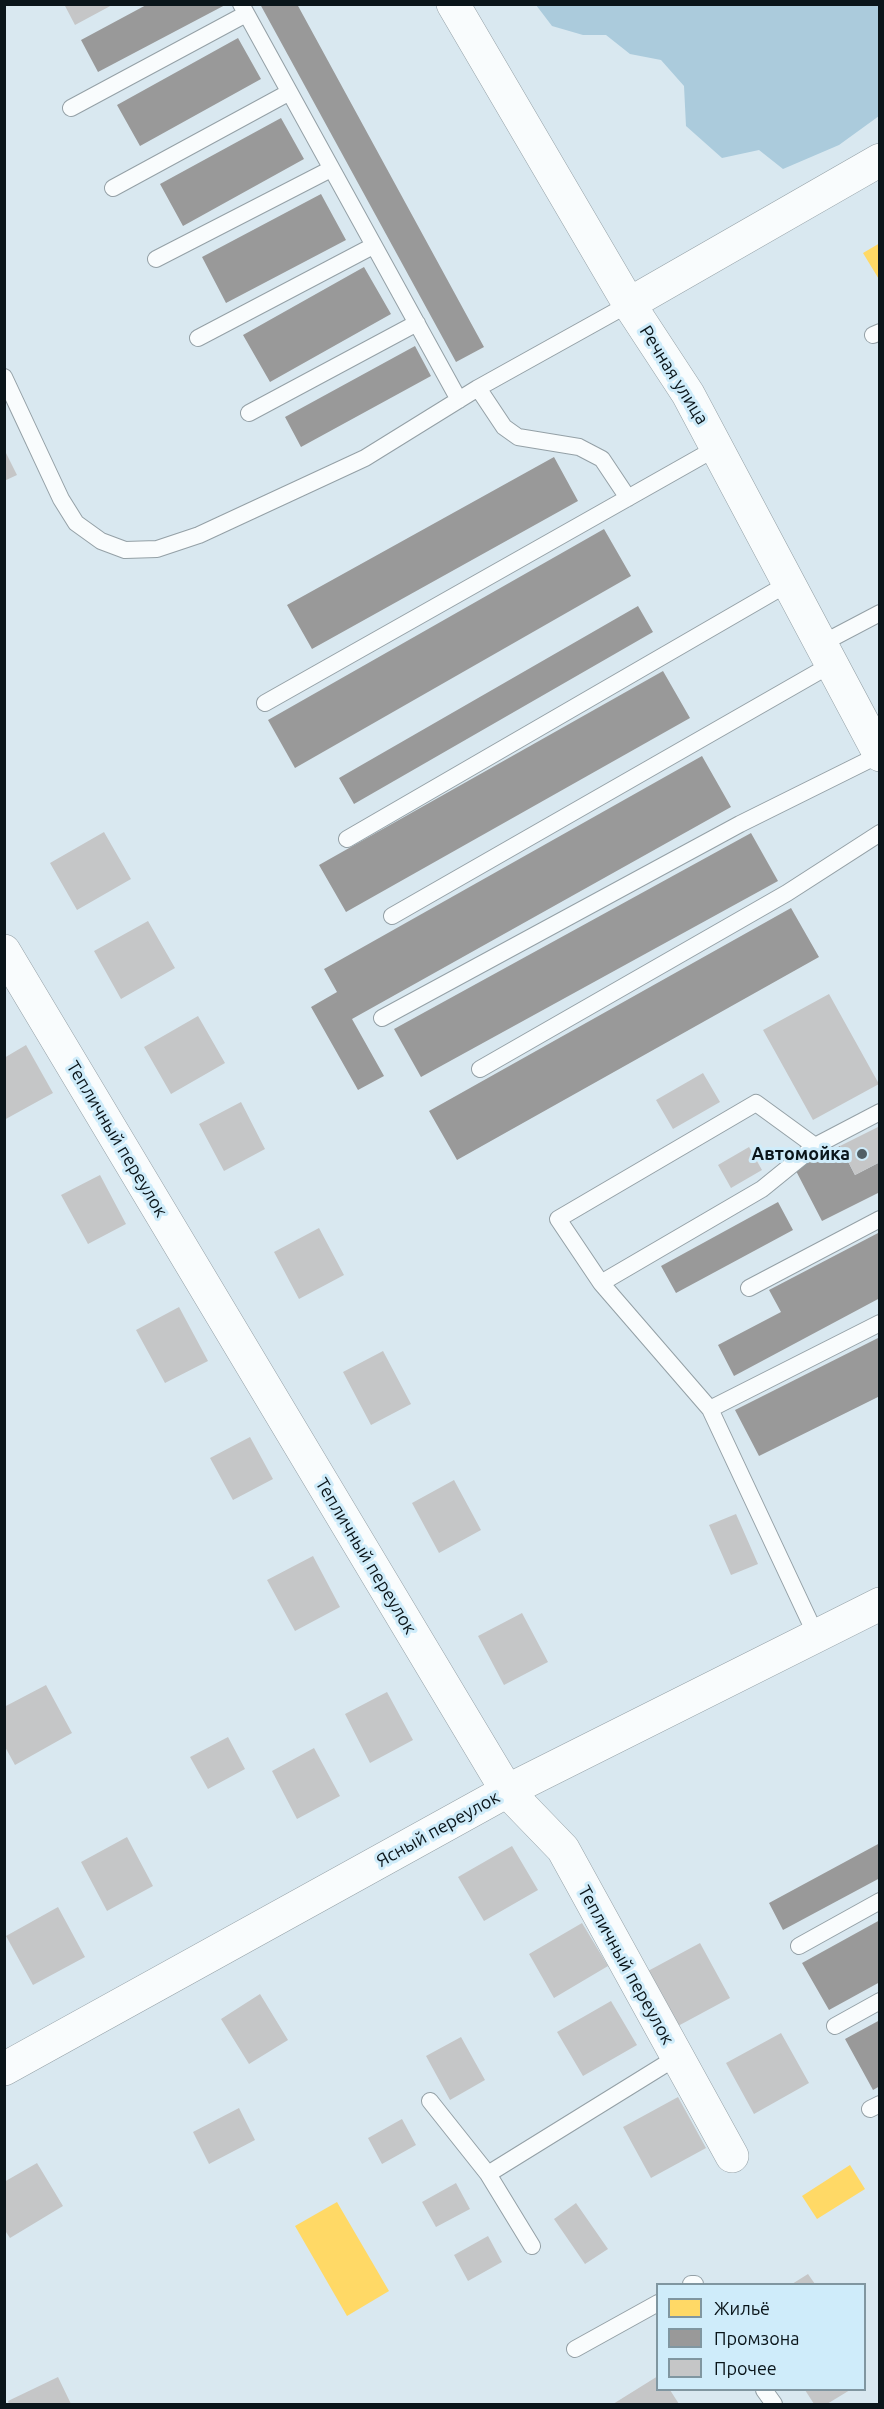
<!DOCTYPE html>
<html>
<head>
<meta charset="utf-8">
<style>
  body { margin:0 }
  #map { position:relative; width:884px; height:2409px; overflow:hidden; background:#d9e8f0; font-family:Ubuntu,sans-serif }
  canvas { display:block }
  .frame { position:absolute; inset:0; border:6px solid #0a151a; pointer-events:none }
  .legend { position:absolute; left:656px; top:2283px; width:210px; height:108px; box-sizing:border-box; background:#cfecfa; border:2px solid #8096a0; margin:0; padding:8px 10px; list-style:none; font-size:18px; color:#0a151a }
  .legend li { display:flex; align-items:center; gap:12px; height:30px }
  .legend b { width:30px; border:2px solid #8096a0 }
</style>
</head>
<body>
<div id="map">
<canvas width="884" height="2409"></canvas>
<div class="frame"></div>
<ul class="legend">
<li><b style="height:16px;background:#ffd966"></b>Жильё</li>
<li><b style="height:16px;background:#999"></b>Промзона</li>
<li><b style="height:16px;background:#c5c6c7"></b>Прочее</li>
</ul>
</div>
<script>
const context = document.querySelector('canvas').getContext('2d');
context.lineJoin = 'round';
function paint(path, color) {
  context.fillStyle = color;
  context.fill(path, 'evenodd');
}
function trace(path, color, width, dash) {
  context.strokeStyle = color;
  context.lineWidth = width;
  context.lineCap = dash ? 'butt' : 'round';
  context.setLineDash(dash || []);
  context.stroke(path);
}
function drawText(font, color, halo, rows, align = 'center') {
  context.font = font + ' Ubuntu,sans-serif';
  context.lineWidth = 6;
  context.setLineDash([]);
  context.textBaseline = 'middle';
  context.strokeStyle = halo;
  context.fillStyle = color;
  for (const [text, x, y, turn = 0] of rows) {
    context.save();
    context.translate(x, y);
    context.rotate((+turn || 0) * Math.PI / 180);
    context.textAlign = isNaN(turn) ? turn : align;
    if (halo) context.strokeText(text, 0, 0);
    context.fillText(text, 0, 0);
    context.restore();
  }
}
paint(new Path2D(`
  M536,5H879V116L839,145L783,169L759,150L722,158L686,126L684,86L661,60L630,54L606,35H583L552,26Z`), '#abcbdc');
paint(new Path2D(`
  M880,243V281L863,253Z
  M850,2165L865,2189L817,2219L802,2196Z
  M337,2202L389,2291L347,2316L295,2226Z`), '#ffd966');
paint(new Path2D(`
  M148,4H227L98,72L81,40Z
  M260,4H297L484,347L456,362Z
  M238,38L261,79L140,146L117,105Z
  M281,118L304,159L183,226L160,184Z
  M321,194L346,240L226,303L202,257Z
  M364,267L391,314L270,382L243,335Z
  M415,346L431,376L301,447L285,417Z
  M554,457L578,501L312,649L287,605Z
  M604,529L631,576L295,768L268,720Z
  M638,606L653,632L354,804L339,778Z
  M663,671L690,718L346,912L319,865Z
  M702,756L731,807L352,1019L384,1076L358,1090L311,1007L337,992L324,969Z
  M751,833L778,881L421,1077L394,1029Z
  M791,908L819,957L457,1160L429,1111Z
  M840,1146L855,1175L880,1162V1192L822,1221L795,1169Z
  M778,1202L793,1230L676,1293L661,1266Z
  M880,1232V1298L734,1376L718,1345L781,1312L769,1290Z
  M880,1337V1396L759,1456L735,1410Z
  M880,1843V1878L783,1930L769,1903Z
  M880,1920V1982L829,2010L802,1963Z
  M880,2020V2086L873,2090L845,2039Z`), '#999');
paint(new Path2D(`
  M64,4H114L75,25Z
  M4,449L17,475L4,481Z
  M104,832L131,879L77,910L50,863Z
  M148,921L175,968L121,999L94,951Z
  M829,994L879,1084L813,1120L763,1030Z
  M198,1016L225,1063L171,1094L144,1047Z
  M26,1045L53,1093L4,1120V1058Z
  M703,1073L720,1102L673,1129L656,1100Z
  M241,1102L265,1149L224,1171L199,1124Z
  M880,1126V1162L855,1175L840,1146Z
  M749,1147L762,1170L731,1188L718,1165Z
  M100,1175L126,1224L88,1244L61,1195Z
  M319,1228L344,1275L299,1299L274,1252Z
  M179,1307L208,1361L165,1383L136,1330Z
  M383,1351L411,1404L371,1425L343,1372Z
  M250,1437L273,1479L233,1500L210,1458Z
  M454,1480L481,1530L439,1553L412,1503Z
  M736,1514L758,1564L731,1575L709,1525Z
  M313,1556L340,1607L295,1631L267,1580Z
  M522,1613L548,1662L504,1685L478,1636Z
  M46,1685L72,1733L15,1765L4,1745V1707Z
  M387,1692L413,1740L370,1763L345,1714Z
  M228,1737L245,1769L208,1789L190,1757Z
  M314,1748L340,1796L297,1819L272,1771Z
  M127,1837L153,1886L107,1911L81,1862Z
  M512,1846L538,1890L484,1921L458,1877Z
  M58,1907L85,1957L33,1985L6,1936Z
  M582,1923L608,1966L554,1998L529,1954Z
  M700,1943L730,1998L678,2026L648,1971Z
  M260,1994L288,2040L249,2064L221,2019Z
  M611,2001L637,2045L583,2076L557,2032Z
  M781,2033L809,2083L754,2114L726,2063Z
  M461,2037L485,2080L450,2100L426,2056Z
  M678,2097L706,2148L651,2178L623,2127Z
  M239,2108L255,2140L209,2164L193,2132Z
  M402,2119L416,2145L382,2164L368,2138Z
  M37,2163L63,2206L10,2238L4,2229V2182Z
  M456,2183L470,2209L436,2227L422,2202Z
  M576,2203L608,2249L585,2264L554,2219Z
  M488,2236L502,2262L468,2281L454,2255Z
  M808,2274L815,2284H792Z
  M658,2376V2390H670L679,2404H613Z
  M58,2377L71,2404H9L8,2401Z
  M805,2390H850L827,2404H814Z`), '#c5c6c7');
const service = new Path2D(`
  M241,4L459,400
  M71,108L246,14
  M113,188L288,93
  M156,259L331,169
  M873,335L880,332
  M198,338L373,246
  M4,377L61,499L76,523L101,541L125,550L157,549L199,535L365,458L478,388L629,304
  M478,388L504,427L518,437L579,447L602,459L628,498
  M249,413L417,323
  M821,644L880,613
  M265,703L718,447
  M347,839L789,583
  M392,916L832,664
  M382,1018L740,824L879,755
  M480,1069L787,893L880,833
  M601,1283L558,1219L756,1103L815,1146
  M749,1288L880,1219
  M710,1409L880,1323
  M816,1635L710,1409L601,1283L762,1189L815,1146L880,1112
  M799,1946L880,1901
  M835,2026L880,2001
  M430,2101L488,2174
  M870,2109L880,2104
  M532,2246L488,2174L677,2057
  M691,2284H695
  M575,2349L658,2303
  M764,2390L774,2404`);
const minor = new Path2D(`
  M453,4L629,304L688,394L880,755
  M629,304L880,160
  M4,951L507,1791L563,1849L732,2156
  M4,2069L507,1791L880,1604`);
trace(service, '#94a0a6', 18);
trace(minor, '#94a0a6', 34);
trace(service, '#f9fcfd', 16);
trace(minor, '#f9fcfd', 33);
for (const [x, y, r, color] of [
  [862,1154,6,"#525f65"]
]) {
  const dot = new Path2D();
  dot.arc(x, y, r, 0, 2 * Math.PI);
  context.fillStyle = color;
  context.fill(dot);
  trace(dot, '#cfecfa', 2);
}
drawText('18px', '#0a151a', '#cfecfa', [
  ["Речная улица",674,375,58],
  ["Тепличный переулок",117,1139,59],
  ["Тепличный переулок",366,1556,59],
  ["Ясный переулок",438,1829,-29],
  ["Тепличный переулок",626,1965,61]
]);
drawText('bold 18px', '#0a151a', '#cfecfa', [
  ["Автомойка",850,1154]
], 'right');
</script>
</body>
</html>
